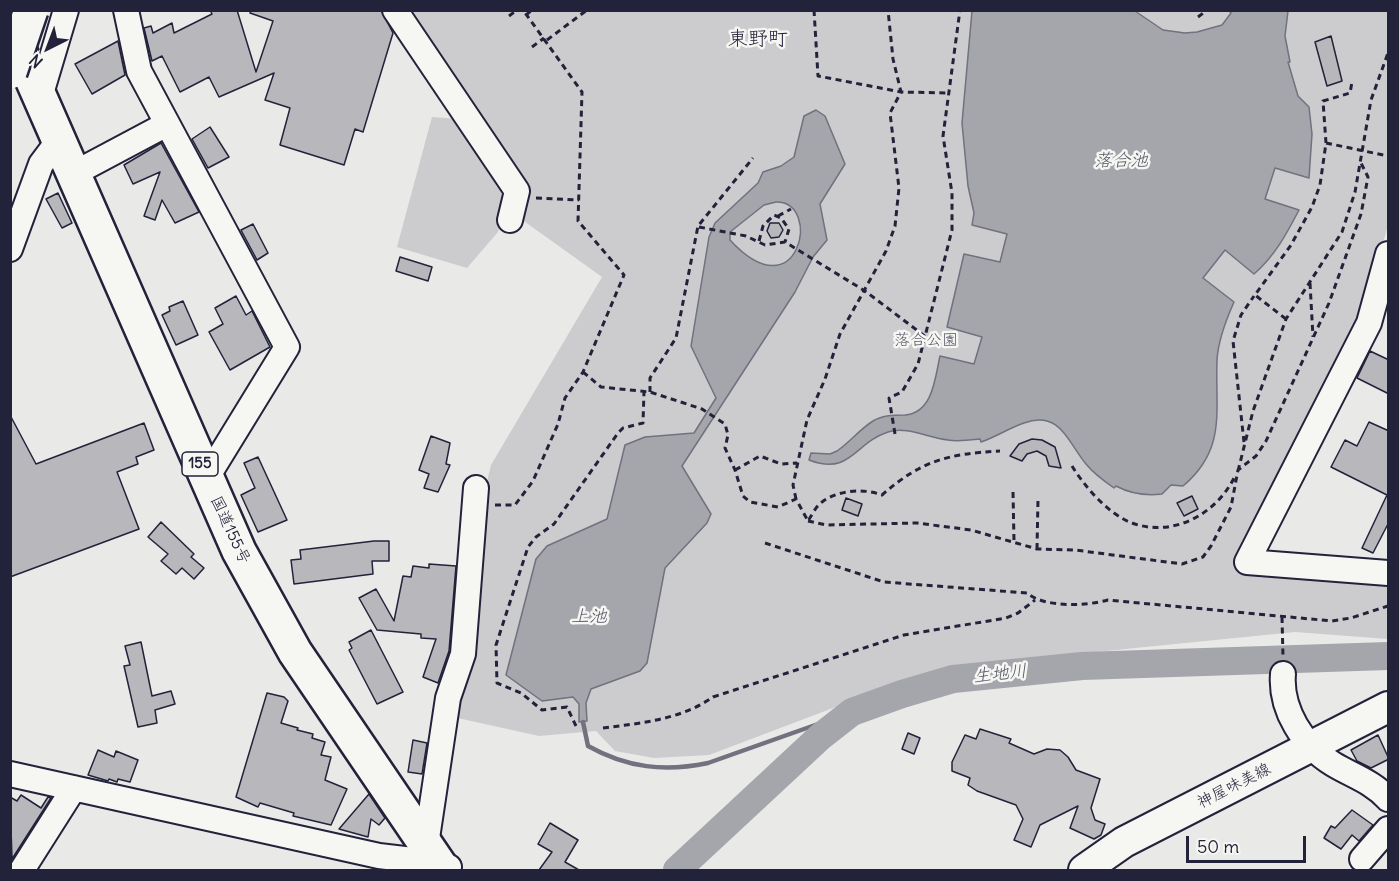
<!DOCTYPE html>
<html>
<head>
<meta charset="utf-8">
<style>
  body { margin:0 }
  #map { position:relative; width:1399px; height:881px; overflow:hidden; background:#e9e9e7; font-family:Delius,sans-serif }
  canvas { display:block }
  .frame { position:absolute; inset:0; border:12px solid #22223b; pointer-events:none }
  .north { position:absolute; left:18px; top:18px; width:60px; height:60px; -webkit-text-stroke:4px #f6f6f2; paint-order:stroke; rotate:222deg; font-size:16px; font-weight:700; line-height:24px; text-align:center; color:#22223b }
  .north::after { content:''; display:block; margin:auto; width:21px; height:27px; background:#22223b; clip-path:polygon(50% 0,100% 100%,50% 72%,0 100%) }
  .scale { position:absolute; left:1186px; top:836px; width:120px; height:27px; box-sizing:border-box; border:3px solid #22223b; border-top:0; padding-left:8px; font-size:18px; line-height:21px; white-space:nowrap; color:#22223b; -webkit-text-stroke:4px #f6f6f2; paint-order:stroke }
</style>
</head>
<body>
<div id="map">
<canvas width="1399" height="881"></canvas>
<div class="frame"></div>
<div class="north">N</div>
<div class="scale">50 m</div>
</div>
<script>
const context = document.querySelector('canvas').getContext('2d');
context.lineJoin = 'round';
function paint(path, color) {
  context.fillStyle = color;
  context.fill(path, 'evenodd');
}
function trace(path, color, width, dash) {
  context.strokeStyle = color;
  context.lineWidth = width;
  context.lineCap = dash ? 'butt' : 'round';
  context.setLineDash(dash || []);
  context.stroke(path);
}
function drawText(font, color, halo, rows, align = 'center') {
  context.font = font + ' Delius,"Klee One",sans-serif';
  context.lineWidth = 5;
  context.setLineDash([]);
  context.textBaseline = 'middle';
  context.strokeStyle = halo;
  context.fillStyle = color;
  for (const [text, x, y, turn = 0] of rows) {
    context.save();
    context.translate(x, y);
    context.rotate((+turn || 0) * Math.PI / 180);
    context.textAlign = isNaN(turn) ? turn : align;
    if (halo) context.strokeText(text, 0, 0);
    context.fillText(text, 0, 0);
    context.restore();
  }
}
paint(new Path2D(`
  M406,11H1388V225L1364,311L1236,564L1388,578V639L1295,632L996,662L937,673L886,688L709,755L654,758L615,751L596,731L539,736L453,717L483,498L491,465L602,277L521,219Z
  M432,117L458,119L509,196L498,232L467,268L397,247Z`), '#ccccce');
const water = new Path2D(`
  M972,11H1135L1163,30L1185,33L1197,32L1222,25L1231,13L1229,11H1288L1285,36L1290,62H1288L1298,96L1309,107L1312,134L1309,178L1275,168L1265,199L1299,210C1287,233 1275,256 1254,274L1225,250L1203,278L1234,302C1226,320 1218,341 1217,360C1215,411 1227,449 1183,486L1171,485L1162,494C1145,496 1131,494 1116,486L1114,488C1104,481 1094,474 1086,464C1068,443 1061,410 1024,423C1009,428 996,437 981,442L980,439C970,440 958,442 948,440C928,438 907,426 888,432C854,443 851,476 809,460L811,453L830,454L837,451C850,442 860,429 873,421C883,415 894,415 905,415C933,413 935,378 940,356L974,364L982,337L947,327L964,254L1000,262L1007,234L972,225L974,213L968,186L962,123Z
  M816,110L825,116L845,164L820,204L827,240L813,257L795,292L682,466L711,514L707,523L665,568L647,663L640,671L591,689L586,703L587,721L579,722V704L573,697L542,701L506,675L536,559L547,546L607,519L625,445L645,437L694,433L716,398L691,346L709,237L715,223L758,183L763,172L781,166L794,157L804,116ZM776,202C823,201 799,315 730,240V232L764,205Z`);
paint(water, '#a5a5ac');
trace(water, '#71717f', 1.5);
trace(new Path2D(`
  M583,722L588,746C627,768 665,772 708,763L852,712`), '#71717f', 4.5);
trace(new Path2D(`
  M677,870L820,737L852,712L902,694L953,679L1082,666L1388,656`), '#a5a5ac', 28);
const building = new Path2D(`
  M210,10H237L256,72L273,21L250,13L251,10H381L393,33L363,132L355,129L344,165L280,145L290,108L265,100L274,73L219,97L209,77L180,92L162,56L152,61L144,28L151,26L153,33L172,23L174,33L212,14Z
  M1331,36L1342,81L1327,86L1315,42Z
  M118,41L125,75L92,94L75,64Z
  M210,127L229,157L208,168L192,139Z
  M161,143L199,212L175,223L162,200L155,220L144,216L160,172L133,184L124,165Z
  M58,193L72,223L62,228L46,199Z
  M770,223H779L783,230L779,237L771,238L767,231Z
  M253,224L268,253L257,260L241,230Z
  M400,257L432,267L428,281L396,271Z
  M236,296L246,315L252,311L270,347L230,370L209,332L223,324L215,308Z
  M183,301L198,335L176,345L162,315L170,311L169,307Z
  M1370,351L1389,360V394L1357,378Z
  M10,415L36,464L144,423L154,450L136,457L138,464L117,472L139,529L10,577Z
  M1369,422L1389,431V522L1373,553L1362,548L1387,495L1331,467L1345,440L1357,446Z
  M431,436L450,443L446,464L450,465L438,492L424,488L429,474L419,470Z
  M1032,439L1042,440L1055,447L1061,468L1049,466L1046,456L1037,451L1027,454L1022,461L1010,456L1019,444Z
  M258,457L287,520L258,532L241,495L255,488L244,463Z
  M1192,496L1198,509L1184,516L1177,503Z
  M846,498L862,504L858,516L842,510Z
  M161,522L194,554L191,557L204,568L194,579L182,568L176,574L161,561L168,554L148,537Z
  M374,541H389V561H372L373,574L294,584L291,560L301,559L300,550Z
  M429,564L456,566L449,651L438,683L423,677L436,639L421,638V634L377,630L359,598L376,589L394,621L403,576L411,577L413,566L429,568Z
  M371,630L403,692L377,704L349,650L352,648L349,642Z
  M141,642L152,696L171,691L175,704L155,710L157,723L138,727L124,666L130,665L125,646Z
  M267,693L284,697L288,701L281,723L298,728L297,730L313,734L312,738L325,742L321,755L331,757L325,780L347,789L331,825L293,816L294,813L260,803L258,807L236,797Z
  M980,729L1011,739L1009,743L1034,754L1047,749L1060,750L1068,757L1076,770L1100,779L1091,808L1095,820L1105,824L1101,835L1094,839L1070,828L1078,806L1040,825L1031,847L1014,840L1023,819L1016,805L977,791L968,785L970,778L952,771V762L965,735L976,739Z
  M908,733L920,738L914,754L902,749Z
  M1378,735L1389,759L1371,768L1357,761L1351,750Z
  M413,740L427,743L422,774L408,772Z
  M98,750L114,757L116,751L138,760L130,782L118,779L117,782L109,779L108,781L88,775Z
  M369,794L385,818L379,825L371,819L368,837L339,829Z
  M21,795L41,808L48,797L51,798L12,859L10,797L17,801Z
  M1352,810L1373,825L1359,841L1352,835L1341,849L1324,838L1331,826L1335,828Z
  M550,823L578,840L565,862L579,870H539L552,852L538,844Z`);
paint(building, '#b8b8bc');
trace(building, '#22223b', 1.5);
const minor = new Path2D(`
  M126,10L139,71L287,347L206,479
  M395,10L517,191L510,220
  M40,97L66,10
  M73,174L167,124
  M10,249L41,164L59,140
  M1388,254L1369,323L1247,562L1388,573
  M1283,674C1280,709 1303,746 1333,764C1353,776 1373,782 1388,799
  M10,774L379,856L438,863L449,867
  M426,845L448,698L463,654L476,488
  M1362,859L1388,829
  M22,870L74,788`);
const major = new Path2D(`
  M1084,870L1124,842L1388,707`);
const highway = new Path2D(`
  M10,29L239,551L295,652L443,870`);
trace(minor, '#22223b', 28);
trace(major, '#22223b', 34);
trace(highway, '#22223b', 38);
trace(new Path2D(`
  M814,10L818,76L901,92L949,93
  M526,15L532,10
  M509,16L517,10
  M1198,17L1207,10
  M547,40L587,10
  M532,47L544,38
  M1326,143L1388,156
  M536,198L579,200
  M778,216L791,209
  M699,227L746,236L765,245L785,242L865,291L926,337
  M759,241L763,226L774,215L781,218L789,229L785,242
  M1310,283L1313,337
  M1286,319L1255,295L1291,245L1312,207L1320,185L1326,143L1323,101L1350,93L1352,82
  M583,372L601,387L650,392L702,409L725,424L728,435L725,448L735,470L743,496L750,502L778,507L796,499L808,521C812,515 816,506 822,502C838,490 864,488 882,495C922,460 948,454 1000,451
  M650,392V378L676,338L698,226L753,158
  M895,434L889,398L902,392L918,364L952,230V193L943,136L960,10
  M1244,442L1233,341L1241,315L1254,296
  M1072,466C1085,487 1108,514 1132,523C1173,538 1217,514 1235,476
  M735,470L760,456L781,464L797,463
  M1238,471L1253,411L1286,319L1342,232L1355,192L1371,100L1388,53
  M1013,492L1014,541
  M796,499L793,485L807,420L825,379L840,334L886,251L895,226L899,188L890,113L901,92L893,59L888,10
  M495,505H515L533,481L558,424L565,398L583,372L624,275L578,221L582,92L523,10
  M808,521L826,525L917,523L971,530L1037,549L1075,550L1182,564L1203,557L1211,546L1231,507L1238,470L1256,456L1266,441L1329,303L1361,214L1368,177L1360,161
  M765,543L884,582L1027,593C1045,608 1086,606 1108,600L1332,621L1351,618L1388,606
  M1037,549L1038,499
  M1282,617L1283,657
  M576,726L567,707L542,710L521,693L497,683L496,645L528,547L536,537L554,524L618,433L623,428L643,423L644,392
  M603,728C641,723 680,720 713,697L904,635L1006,618L1018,613L1035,600`), '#22223b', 3, [6, 4.5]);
trace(minor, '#f6f6f2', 24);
trace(major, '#f6f6f2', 30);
trace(highway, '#f6f6f2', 33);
const highwayBridge = new Path2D(`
  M10,72L31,10`);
trace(highwayBridge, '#22223b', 38, []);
trace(highwayBridge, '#f6f6f2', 33);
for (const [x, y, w] of [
  [200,464,36]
]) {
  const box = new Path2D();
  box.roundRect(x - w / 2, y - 12, w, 24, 4.5);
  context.fillStyle = '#f6f6f2';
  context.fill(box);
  trace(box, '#22223b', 1.5);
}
drawText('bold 15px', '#22223b', null, [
  ["155",200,464]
]);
drawText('16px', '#555567', '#f6f6f2', [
  ["落合公園",926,340]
]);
drawText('16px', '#22223b', '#f6f6f2', [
  ["国道155号",230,530,65],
  ["神屋味美線",1234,786,-27]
]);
drawText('italic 18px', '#565668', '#f6f6f2', [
  ["落合池",1121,161],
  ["上池",589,617],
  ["生地川",1000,674,-6]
]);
drawText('20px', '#22223b', '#f6f6f2', [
  ["東野町",758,39]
]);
</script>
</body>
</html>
